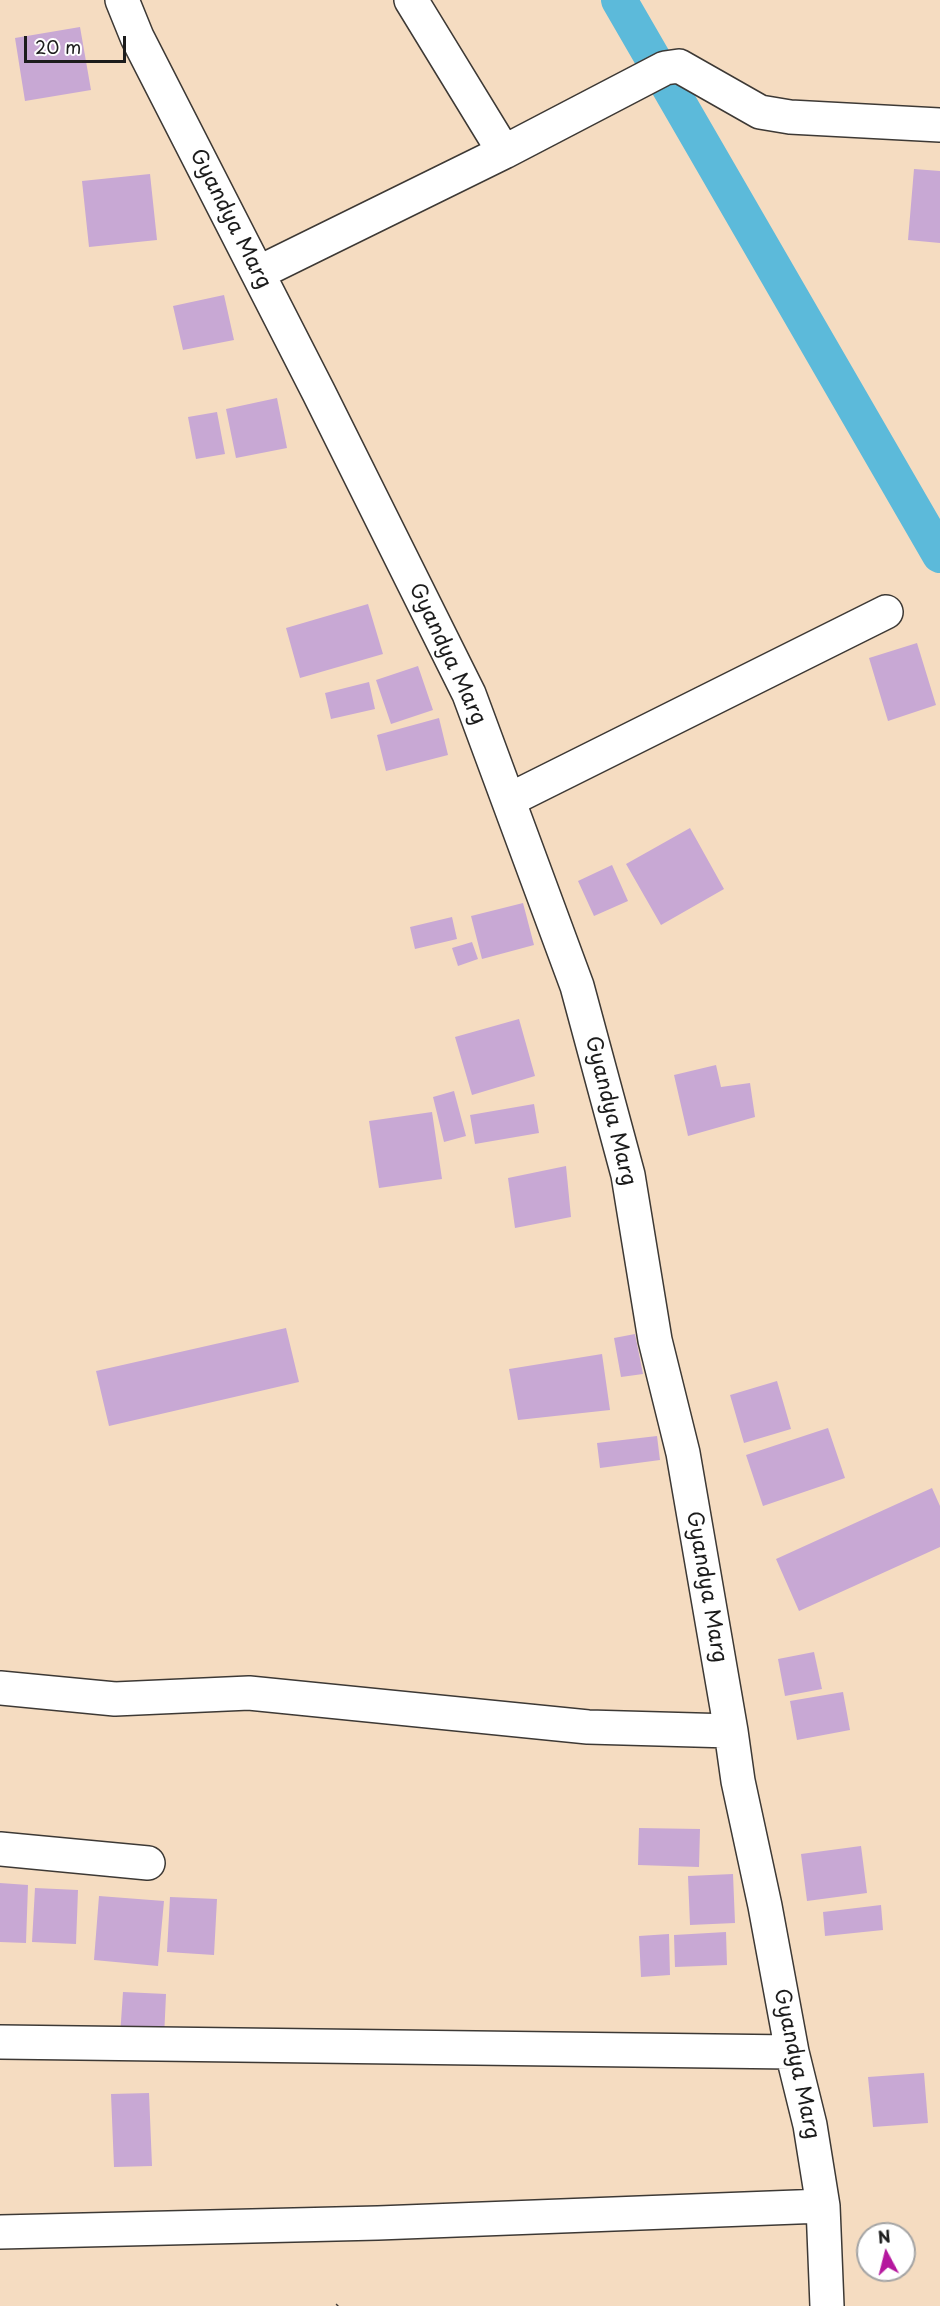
<!DOCTYPE html>
<html>
<head>
<meta charset="utf-8">
<style>
  body { margin:0 }
  #map { position:relative; width:940px; height:2306px; overflow:hidden; background:#f5dcc1; font-family:"Playpen Sans",sans-serif }
  canvas { display:block }
  .north { position:absolute; left:856px; top:2222px; width:60px; height:60px; box-sizing:border-box; background:#fff; border:2px solid #a4a4a4; border-radius:50%; rotate:353deg; font-size:16px; font-weight:700; line-height:24px; text-align:center; color:#1c1c1c }
  .north::after { content:''; display:block; margin:auto; width:21px; height:27px; background:#b5179e; clip-path:polygon(50% 0,100% 100%,50% 72%,0 100%) }
  .scale { position:absolute; left:24px; top:36px; width:102px; height:27px; box-sizing:border-box; border:3px solid #1c1c1c; border-top:0; padding-left:8px; font-size:18px; line-height:21px; white-space:nowrap; color:#1c1c1c; -webkit-text-stroke:4px #fff; paint-order:stroke }
</style>
</head>
<body>
<div id="map">
<canvas width="940" height="2306"></canvas>
<div class="north">N</div>
<div class="scale">20 m</div>
</div>
<script>
const context = document.querySelector('canvas').getContext('2d');
context.lineJoin = 'round';
function trace(path, color, width, dash) {
  context.strokeStyle = color;
  context.lineWidth = width;
  context.lineCap = dash ? 'butt' : 'round';
  context.setLineDash(dash || []);
  context.stroke(path);
}
function paint(path, color) {
  context.fillStyle = color;
  context.fill(path, 'evenodd');
}
function drawText(font, color, halo, rows, align = 'center') {
  context.font = font + ' "Playpen Sans",sans-serif';
  context.lineWidth = 4.5;
  context.setLineDash([]);
  context.textBaseline = 'middle';
  context.strokeStyle = halo;
  context.fillStyle = color;
  for (const [text, x, y, turn = 0] of rows) {
    context.save();
    context.translate(x, y);
    context.rotate((+turn || 0) * Math.PI / 180);
    context.textAlign = isNaN(turn) ? turn : align;
    if (halo) context.strokeText(text, 0, 0);
    context.fillText(text, 0, 0);
    context.restore();
  }
}
trace(new Path2D(`
  M619,0L940,555`), '#5cbada', 36);
paint(new Path2D(`
  M80,27L91,90L25,101L15,38Z
  M914,169L940,171V243L908,240Z
  M150,174L157,240L89,247L82,181Z
  M224,295L234,340L183,350L173,306Z
  M277,398L287,448L236,458L226,409Z
  M217,412L225,454L196,459L188,417Z
  M368,604L383,654L300,678L286,628Z
  M917,643L936,705L888,721L869,658Z
  M418,666L433,710L391,724L376,680Z
  M369,682L375,709L331,719L325,693Z
  M439,718L448,755L386,771L377,735Z
  M690,828L724,889L661,925L626,864Z
  M612,865L628,901L594,916L578,881Z
  M523,903L534,945L482,959L471,916Z
  M452,917L457,939L415,949L410,927Z
  M472,942L478,959L458,966L452,948Z
  M519,1019L535,1076L472,1095L455,1037Z
  M716,1065L721,1087L750,1083L755,1117L688,1136L674,1075Z
  M454,1091L466,1136L444,1142L433,1097Z
  M534,1104L539,1133L475,1144L470,1115Z
  M432,1112L442,1179L379,1188L369,1121Z
  M566,1166L571,1217L515,1228L508,1178Z
  M286,1328L299,1382L109,1426L96,1371Z
  M635,1334L643,1374L621,1377L614,1338Z
  M602,1354L610,1410L518,1420L509,1369Z
  M777,1381L791,1429L744,1443L730,1395Z
  M828,1428L845,1478L763,1506L746,1455Z
  M657,1436L660,1460L600,1468L597,1443Z
  M932,1488L940,1506V1547L799,1611L776,1559Z
  M814,1652L822,1689L785,1696L778,1659Z
  M843,1692L850,1730L797,1740L790,1701Z
  M639,1828L700,1829L699,1867L638,1865Z
  M861,1846L867,1893L807,1901L801,1854Z
  M733,1874L735,1923L690,1925L688,1876Z
  M0,1883L28,1885L26,1943L0,1942Z
  M35,1888L78,1890L76,1944L32,1942Z
  M99,1896L164,1901L158,1966L94,1960Z
  M170,1897L217,1899L214,1955L167,1952Z
  M881,1905L883,1930L825,1936L823,1912Z
  M726,1932L727,1965L675,1967L674,1935Z
  M669,1934L670,1975L641,1977L639,1936Z
  M123,1992L166,1994L164,2038L120,2036Z
  M924,2073L928,2123L873,2127L868,2077Z
  M149,2093L152,2166L114,2167L111,2094Z`), '#c8a8d4');
const minor = new Path2D(`
  M122,0L137,37L319,393L469,694L577,986L628,1175L655,1340L683,1453L731,1731L738,1781L765,1906L792,2052L810,2125L823,2206L827,2306
  M411,0L504,152
  M258,273L504,152L665,68L679,66L760,112L790,117L940,125
  M509,800L886,612
  M0,1688L115,1699L249,1693L588,1727L731,1731
  M0,1849L148,1863
  M0,2042L792,2052
  M0,2232L378,2223L823,2206`);
trace(minor, '#3d3935', 36);
trace(new Path2D(`
  M337,2306L338,2305`), '#3d3935', 4, [1.5, 4.5]);
trace(minor, '#fff', 33);
drawText('21px', '#1c1c1c', '#fff', [
  ["Gyandya Marg",230,219,63],
  ["Gyandya Marg",447,654,65],
  ["Gyandya Marg",610,1111,76],
  ["Gyandya Marg",706,1587,80],
  ["Gyandya Marg",796,2064,78]
]);
</script>
</body>
</html>
